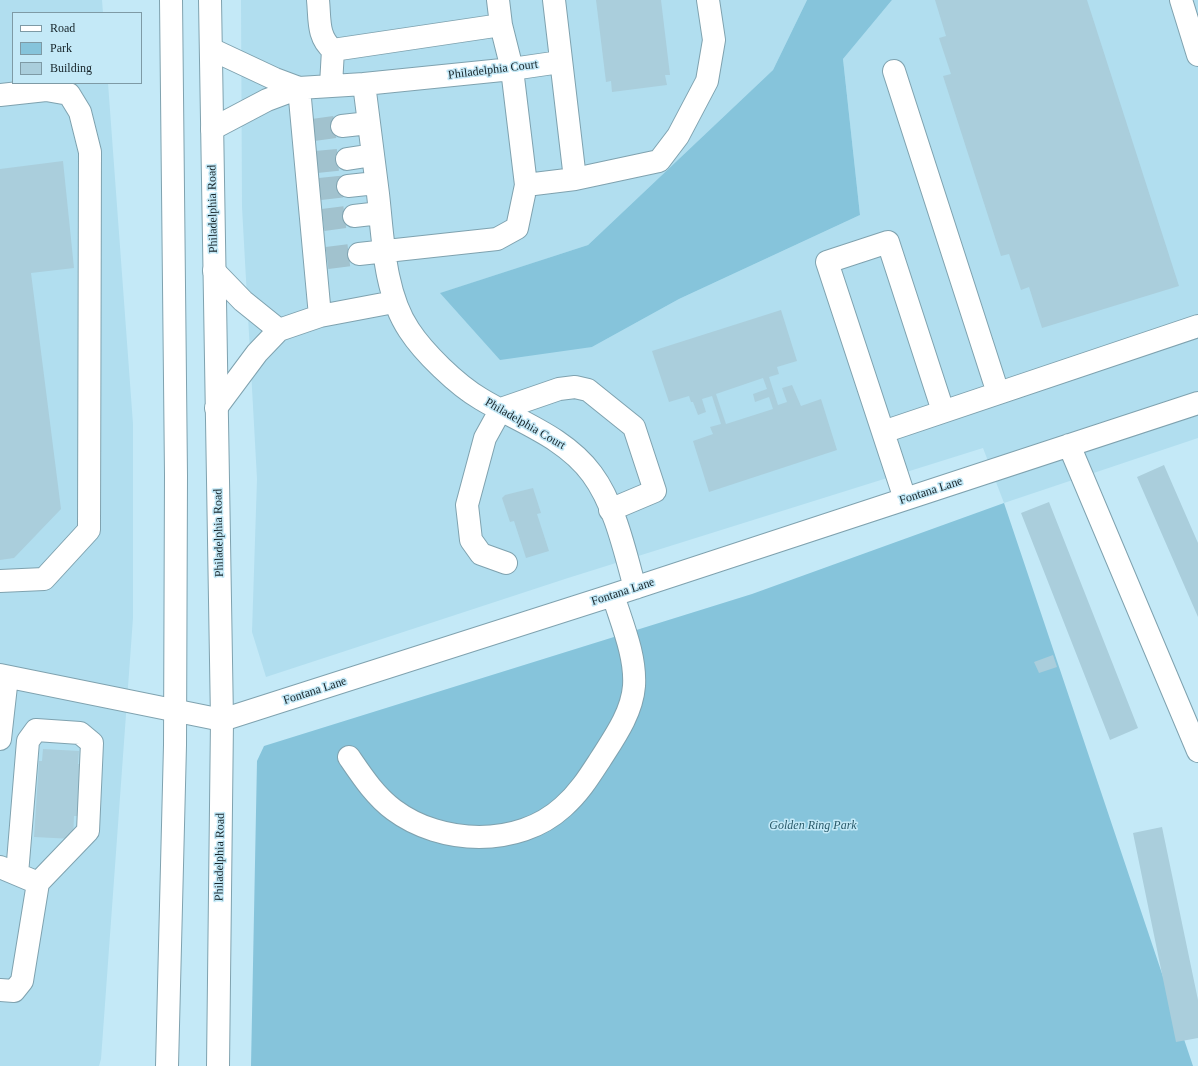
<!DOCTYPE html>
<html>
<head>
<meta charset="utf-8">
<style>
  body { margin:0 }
  #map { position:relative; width:1198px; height:1066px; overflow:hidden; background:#c4e9f7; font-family:"Times New Roman",serif }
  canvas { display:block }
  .legend { position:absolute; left:12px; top:12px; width:130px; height:72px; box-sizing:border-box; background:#c4e9f7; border:1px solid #7e9aa5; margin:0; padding:5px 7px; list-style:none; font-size:12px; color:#162429 }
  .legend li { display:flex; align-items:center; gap:8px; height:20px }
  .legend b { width:20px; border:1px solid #7e9aa5 }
</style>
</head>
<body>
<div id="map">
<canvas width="1198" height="1066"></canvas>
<ul class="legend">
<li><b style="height:5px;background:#fff"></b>Road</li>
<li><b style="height:11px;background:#86c4db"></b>Park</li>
<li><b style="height:11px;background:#aacedc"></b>Building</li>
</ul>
</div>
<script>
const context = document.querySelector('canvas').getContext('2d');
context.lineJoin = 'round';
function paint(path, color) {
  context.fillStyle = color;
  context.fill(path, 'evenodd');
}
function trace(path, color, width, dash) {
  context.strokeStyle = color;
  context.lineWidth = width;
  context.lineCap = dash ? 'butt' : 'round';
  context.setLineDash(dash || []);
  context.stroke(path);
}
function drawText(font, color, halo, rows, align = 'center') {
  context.font = font + ' "Times New Roman",serif';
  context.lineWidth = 3;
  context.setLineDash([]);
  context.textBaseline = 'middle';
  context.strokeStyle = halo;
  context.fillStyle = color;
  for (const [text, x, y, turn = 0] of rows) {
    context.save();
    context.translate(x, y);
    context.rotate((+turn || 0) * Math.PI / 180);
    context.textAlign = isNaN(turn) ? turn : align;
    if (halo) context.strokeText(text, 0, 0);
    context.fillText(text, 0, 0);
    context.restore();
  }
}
paint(new Path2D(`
  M0,0H102L103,13H13V83H108L133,424V618L101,1059L99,1066H0Z
  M241,0H807L773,70L588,245L441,293L592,347L679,299L860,215L843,59L892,0H1198V438L1004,503L983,448L568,578L266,677L252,632L257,479L242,207Z`), '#b1deef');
paint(new Path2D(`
  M807,0H892L843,59L860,215L679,299L592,347L500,360L440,293L588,245L773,70Z
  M1004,503L1193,1066H251L257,761L264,746L752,594Z`), '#86c4db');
paint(new Path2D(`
  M596,0H661L670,75H665L667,85L612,92L611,81L606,82Z
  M935,0H1087L1179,286L1042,328L1029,287L1021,290L1009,254L1001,256L943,76L951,74L939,38L946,36Z
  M63,161L74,268L31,273L61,509L14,558L0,560V169Z
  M781,310L797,361L777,367L779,374L769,377L778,405L787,402L782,388L792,385L801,406L821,399L837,450L709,492L693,441L713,434L710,427L721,424L712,396L702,399L706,412L698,415L693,402H691L689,396L669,402L652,351ZM763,378L767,389L753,394L755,402L769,397L773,409L726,424L716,394Z
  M1164,465L1198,543V617L1137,477Z
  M533,488L541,513L537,514L549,551L526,558L514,521L510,522L502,498L505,495Z
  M1049,502L1138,728L1110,740L1021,513Z
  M1053,655L1057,667L1039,673L1034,662Z
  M43,749L79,751L78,764H81L77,816H74L73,839L34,837L39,761H42Z
  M1162,827L1198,1000V1038L1176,1042L1133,833Z`), '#aacedc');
trace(new Path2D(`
  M313,130L342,126
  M316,162L347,159
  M320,189L348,186
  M323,220L354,216
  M327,258L359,254`), '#a1c2ce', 22, [22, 11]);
const minor = new Path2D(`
  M318,0C320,19 317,37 333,50
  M498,0L501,25
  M554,0L575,179
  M1181,0L1198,55
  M211,49L275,79L299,88L267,100L212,129
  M560,62L512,69L364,84C369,121 373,157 378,194C383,237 384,293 409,330C424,353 457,385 481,399C519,422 565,437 592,474C615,505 625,552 635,588
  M894,71L998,393
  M331,85L333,50L501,25L512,69L526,185
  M0,95L46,90L69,94L80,112L90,152L89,530L44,579L0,581
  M342,126L369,123
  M347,159L373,155
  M348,186L376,183
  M354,216L380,213
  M359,254L497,239L517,228L526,185L575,179L659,161L678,136L707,81L714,40L708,0
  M214,271L243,301L279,330
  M320,316L299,88L364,84
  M216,408L257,353L279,330L320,316L394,302
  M883,432L1198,326
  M1069,445L1198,751
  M905,499L827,262L888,242L943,411
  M506,563L481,554L471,540L467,505L485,438L501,409L559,389L575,387L588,390L634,427L655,491L610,510
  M0,675L222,720L613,595L1198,403
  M0,739L7,677
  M349,757C362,776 375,796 394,810C441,845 518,848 563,807C579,793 589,777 600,760C614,738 632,713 634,686C636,656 622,624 613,595
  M0,867L38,883L22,981L14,991L0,990
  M17,874L28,741L36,730L80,733L92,743L88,831L38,883`);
const major = new Path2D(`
  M210,0L222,720L218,1066
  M167,1066L175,745L176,475L171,0`);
trace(minor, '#7fa2af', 24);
trace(major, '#7fa2af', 24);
trace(minor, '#fff', 22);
trace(major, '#fff', 22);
drawText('12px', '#162429', '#c4e9f7', [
  ["Philadelphia Court",493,70,-7],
  ["Philadelphia Road",213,209,-91],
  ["Philadelphia Court",525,424,30],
  ["Fontana Lane",931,491,-18],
  ["Philadelphia Road",219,533,-91],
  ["Fontana Lane",623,592,-18],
  ["Fontana Lane",315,691,-18],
  ["Philadelphia Road",220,857,-89]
]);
drawText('italic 12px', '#295a6a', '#c4e9f7', [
  ["Golden Ring Park",813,826]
]);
</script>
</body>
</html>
